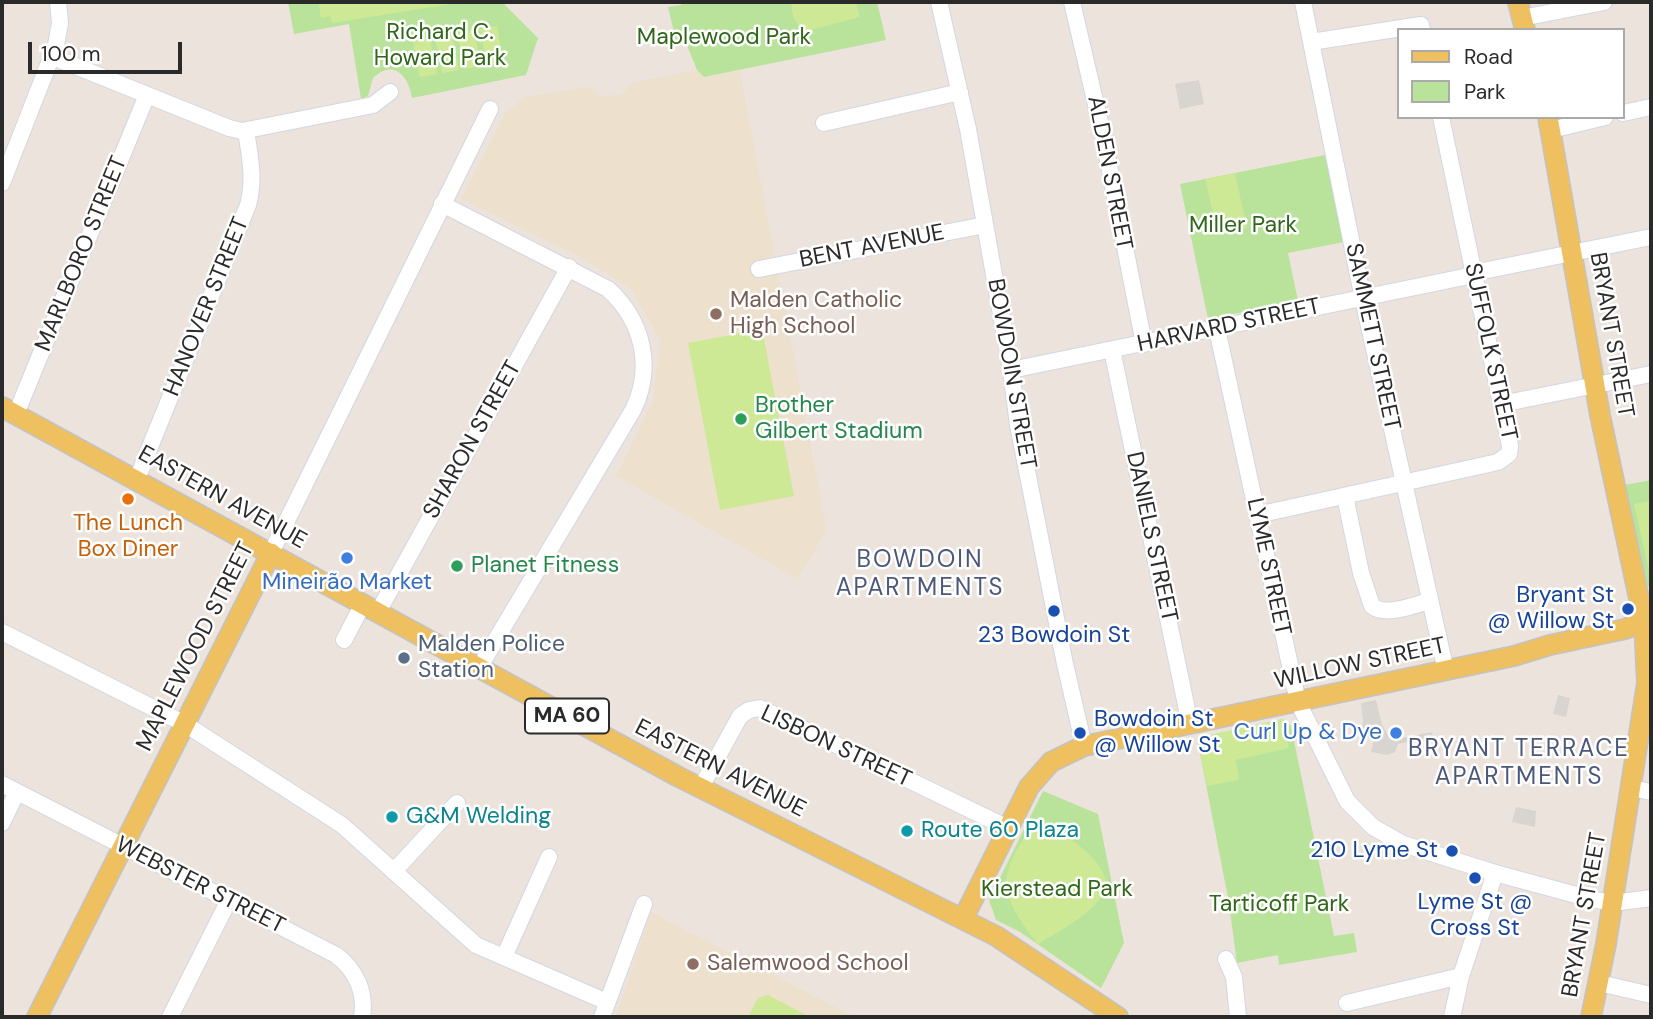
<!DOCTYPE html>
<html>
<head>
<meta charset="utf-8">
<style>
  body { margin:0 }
  #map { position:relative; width:1653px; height:1019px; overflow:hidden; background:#ece4dc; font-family:"DM Sans",sans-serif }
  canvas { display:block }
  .frame { position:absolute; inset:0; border:4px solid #2a2a2a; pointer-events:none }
  .legend { position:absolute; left:1397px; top:28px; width:228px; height:91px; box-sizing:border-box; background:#fff; border:2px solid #aaa; margin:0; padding:9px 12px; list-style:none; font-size:21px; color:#2a2a2a }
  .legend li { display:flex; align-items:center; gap:14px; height:35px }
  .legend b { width:35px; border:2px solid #aaa }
  .scale { position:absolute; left:28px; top:42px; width:154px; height:32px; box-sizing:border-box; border:4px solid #2a2a2a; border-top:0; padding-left:9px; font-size:21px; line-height:24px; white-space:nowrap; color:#2a2a2a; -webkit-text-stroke:5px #fff; paint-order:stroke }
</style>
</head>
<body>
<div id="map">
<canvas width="1653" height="1019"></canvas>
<div class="frame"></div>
<ul class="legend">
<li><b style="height:9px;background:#eec05f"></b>Road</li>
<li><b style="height:19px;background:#b9e29a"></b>Park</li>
</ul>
<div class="scale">100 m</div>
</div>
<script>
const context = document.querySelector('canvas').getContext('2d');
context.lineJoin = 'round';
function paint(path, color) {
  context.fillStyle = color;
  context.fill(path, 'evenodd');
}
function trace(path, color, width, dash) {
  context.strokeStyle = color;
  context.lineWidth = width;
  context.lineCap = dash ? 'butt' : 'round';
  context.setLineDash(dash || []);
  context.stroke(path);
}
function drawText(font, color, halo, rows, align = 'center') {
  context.font = font + ' "DM Sans",sans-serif';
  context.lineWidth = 5;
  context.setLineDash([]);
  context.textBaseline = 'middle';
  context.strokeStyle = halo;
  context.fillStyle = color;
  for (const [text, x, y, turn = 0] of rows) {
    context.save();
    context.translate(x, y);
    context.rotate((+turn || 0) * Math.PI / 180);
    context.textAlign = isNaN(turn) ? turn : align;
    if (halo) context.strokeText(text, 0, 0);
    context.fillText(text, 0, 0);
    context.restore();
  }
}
paint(new Path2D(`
  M697,70L704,77L740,71L827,530L798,579L616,476L653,400L660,340L631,289L577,255L461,199L504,115L524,97L590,87L600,96L621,95L632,83Z
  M651,912L854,1017H616Z`), '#ede0cc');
paint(new Path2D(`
  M288,2H502L538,38L526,75L412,98C409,77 394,58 373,78L368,96L361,99L349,24L294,34Z
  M683,2H877L886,40L704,77L697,70L686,43L677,44L668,7L681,5Z
  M1325,155L1344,242L1288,253L1298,301L1208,319L1180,184Z
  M1651,480V591L1646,583L1625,485Z
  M1283,719L1291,726L1334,936L1354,933L1357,952L1279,965L1278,955L1237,963L1229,903L1197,738Z
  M1043,791L1098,814L1124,943L1101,988L1020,932L996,920L989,900Z`), '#b9e29a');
paint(new Path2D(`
  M318,2H464L332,23L330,16L321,18Z
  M791,2H856L860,17L802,32L793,16Z
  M497,26L503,62L487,65L480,29Z
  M474,30L481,66L464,69L457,33Z
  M452,34L459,70L442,73L435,37Z
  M430,38L437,74L420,77L413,41Z
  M1235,173L1247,228L1218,235L1205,179Z
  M762,329L794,496L720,510L688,343Z
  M1651,501V580L1634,504Z
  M1283,719L1289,748L1236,760L1239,780L1207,786L1197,738Z
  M1039,817C1060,832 1126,869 1100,899C1085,918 1059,931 1038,944C995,890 997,873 1039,817Z
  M768,995L810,1017H748L758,998Z`), '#cde996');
paint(new Path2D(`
  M1199,80L1204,104L1180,109L1175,84Z
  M1558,695L1570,698L1566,717L1553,714Z
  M1376,700L1382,725L1391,740L1432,732L1433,737L1398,744L1395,752L1387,755L1371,752L1374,739L1361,736L1363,722L1361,703Z
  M1516,807L1536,811L1535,827L1512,822Z`), '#d8d4cf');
const minor = new Path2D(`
  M939,2L968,129L1011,370L1018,425L1065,664L1084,746
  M1072,2L1103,135L1144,344
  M1303,2L1363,299L1446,671
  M1522,18L1604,2
  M1311,42L1421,25L1422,30
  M53,57L229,128L242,131L373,105L390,92
  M1623,113L1651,107
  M824,123L960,92
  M1551,130L1605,117
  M2,183L56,45L60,23L58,2
  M442,204L608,289C643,321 654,367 633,410L479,668
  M759,269L985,225
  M1217,329L1298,702L1347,801L1373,827L1403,844L1495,873L1591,899L1613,903L1651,898
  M1112,350L1190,724
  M1011,370L1464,277L1473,273L1651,237
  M1501,404L1651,374
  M16,414L147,95
  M137,479L248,205C255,179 250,157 246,131
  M1345,496L1361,573L1372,606C1386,617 1413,605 1429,601
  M1257,515L1498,462L1509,454L1510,446L1441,117
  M271,553L490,109
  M378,612L569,267
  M2,632L185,724L342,825L476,945L607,1002
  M344,640L363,604
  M2,784L336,955C356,970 366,992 362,1017
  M1632,788L1651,792
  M700,789L740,716L749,710L760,708L1008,828
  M2,823L17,792
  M394,871L457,803
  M504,957L549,857
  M1226,959L1234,977L1238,1017
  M1599,983L1651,995
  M1347,1003L1461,976
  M170,1017L229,900
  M602,1017L644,904
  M1452,1017L1461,976L1495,873`);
const major = new Path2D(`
  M1518,2L1525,30
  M1548,117L1600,415L1644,622L1647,683L1606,944L1591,1017
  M2,407L677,776L996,936L1118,1017
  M963,919L1029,787L1051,762L1084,746L1514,656L1550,645L1625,629L1651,618
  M37,1017L271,553`);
trace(minor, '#d2d6e3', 18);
trace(major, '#c3c3c3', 22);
trace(minor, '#fff', 16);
trace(major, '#eec05f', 19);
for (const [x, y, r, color] of [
  [716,314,7,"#8d6e63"],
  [741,419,7,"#2e9e5b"],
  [128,499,7,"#e8710a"],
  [347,558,7,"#3f7fe0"],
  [457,566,7,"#2e9e5b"],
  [1628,609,7,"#1a4fb4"],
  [1054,611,7,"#1a4fb4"],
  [404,658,7,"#5c6f8a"],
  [1080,733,7,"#1a4fb4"],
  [1396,733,7,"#3f7fe0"],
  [392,817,7,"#0f9aa8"],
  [907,831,7,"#0f9aa8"],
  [1452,851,7,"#1a4fb4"],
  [1475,878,7,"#1a4fb4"],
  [693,964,7,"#8d6e63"]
]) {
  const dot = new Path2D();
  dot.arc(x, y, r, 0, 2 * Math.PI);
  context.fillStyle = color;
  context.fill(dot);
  trace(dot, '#fff', 2.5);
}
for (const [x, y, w] of [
  [567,716,84]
]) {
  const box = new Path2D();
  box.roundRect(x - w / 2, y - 17.5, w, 35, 5);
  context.fillStyle = '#fff';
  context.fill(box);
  trace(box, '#2a2a2a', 2);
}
drawText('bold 21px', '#2a2a2a', null, [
  ["MA 60",567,716]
]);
drawText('23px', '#31661b', '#fff', [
  ["Richard C.",440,33],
  ["Howard Park",440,59],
  ["Maplewood Park",724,38],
  ["Miller Park",1243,226],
  ["Kierstead Park",1057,890],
  ["Tarticoff Park",1279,905]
]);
drawText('23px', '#2a2a2a', '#fff', [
  ["ALDEN STREET",1109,173,79],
  ["BENT AVENUE",872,247,-11],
  ["MARLBORO STREET",82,254,-68],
  ["HANOVER STREET",207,307,-68],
  ["HARVARD STREET",1229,326,-12],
  ["BRYANT STREET",1611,335,80],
  ["SAMMETT STREET",1372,337,78],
  ["SUFFOLK STREET",1490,352,78],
  ["BOWDOIN STREET",1011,374,80],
  ["SHARON STREET",473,440,-61],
  ["EASTERN AVENUE",222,498,29],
  ["DANIELS STREET",1151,537,78],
  ["LYME STREET",1268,567,78],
  ["MAPLEWOOD STREET",196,647,-63],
  ["WILLOW STREET",1360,664,-12],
  ["LISBON STREET",836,747,25],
  ["EASTERN AVENUE",720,769,27],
  ["WEBSTER STREET",200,886,27],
  ["BRYANT STREET",1585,915,-80]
]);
drawText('23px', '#785e54', '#fff', [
  ["Malden Catholic",730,301],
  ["High School",730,327],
  ["Salemwood School",707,964]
], 'left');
drawText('23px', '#27864d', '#fff', [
  ["Brother",755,406],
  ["Gilbert Stadium",755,432],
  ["Planet Fitness",471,566]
], 'left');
drawText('23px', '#c56008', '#fff', [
  ["The Lunch",128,524],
  ["Box Diner",128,550]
]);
drawText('23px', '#366cbe', '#fff', [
  ["Mineirão Market",347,583],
  ["Curl Up & Dye",1382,733,"right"]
]);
drawText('23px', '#164399', '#fff', [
  ["Bryant St",1614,596],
  ["@ Willow St",1614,622],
  ["23 Bowdoin St",1054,636,"center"],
  ["Bowdoin St",1094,720,"left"],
  ["@ Willow St",1094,746,"left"],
  ["210 Lyme St",1438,851],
  ["Lyme St @",1475,903,"center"],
  ["Cross St",1475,929,"center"]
], 'right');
drawText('23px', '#4e5e75', '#fff', [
  ["Malden Police",418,645],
  ["Station",418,671]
], 'left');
drawText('23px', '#0d838f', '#fff', [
  ["G&M Welding",406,817],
  ["Route 60 Plaza",921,831]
], 'left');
context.letterSpacing = '2px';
drawText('24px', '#4b587a', '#fff', [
  ["BOWDOIN",920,561],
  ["APARTMENTS",920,589],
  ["BRYANT TERRACE",1519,750],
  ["APARTMENTS",1519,778]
]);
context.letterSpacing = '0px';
</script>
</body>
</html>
